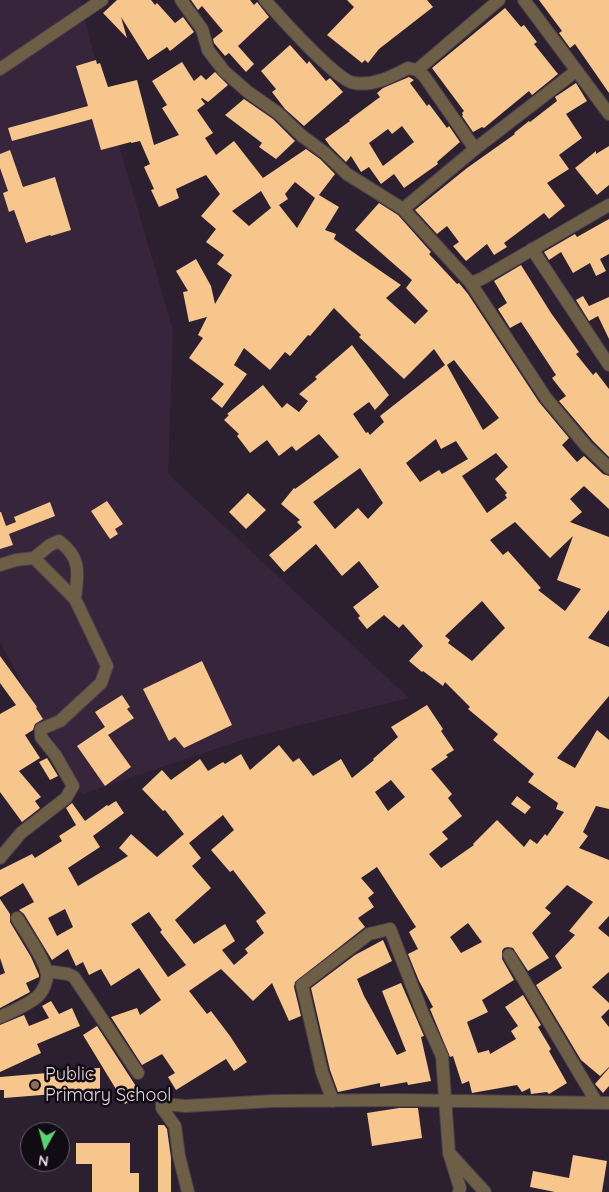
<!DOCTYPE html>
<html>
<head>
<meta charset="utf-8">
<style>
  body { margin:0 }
  #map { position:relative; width:609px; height:1192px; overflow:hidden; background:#2c1f30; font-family:Quicksand,sans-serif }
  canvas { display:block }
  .north { position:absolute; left:20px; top:1122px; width:50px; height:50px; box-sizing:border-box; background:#110b13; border:1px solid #655d67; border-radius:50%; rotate:187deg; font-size:14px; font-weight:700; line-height:20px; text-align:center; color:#e2d9e5 }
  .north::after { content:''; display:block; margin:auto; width:18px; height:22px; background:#56d671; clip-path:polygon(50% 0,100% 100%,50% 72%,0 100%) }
</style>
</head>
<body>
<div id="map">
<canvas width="609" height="1192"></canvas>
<div class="north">N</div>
</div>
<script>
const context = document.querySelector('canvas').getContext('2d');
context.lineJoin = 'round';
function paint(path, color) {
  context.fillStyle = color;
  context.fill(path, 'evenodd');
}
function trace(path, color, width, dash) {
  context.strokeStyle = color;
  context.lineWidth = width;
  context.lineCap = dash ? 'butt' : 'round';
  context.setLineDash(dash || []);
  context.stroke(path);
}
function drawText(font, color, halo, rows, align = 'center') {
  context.font = font + ' Quicksand,sans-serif';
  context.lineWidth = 5;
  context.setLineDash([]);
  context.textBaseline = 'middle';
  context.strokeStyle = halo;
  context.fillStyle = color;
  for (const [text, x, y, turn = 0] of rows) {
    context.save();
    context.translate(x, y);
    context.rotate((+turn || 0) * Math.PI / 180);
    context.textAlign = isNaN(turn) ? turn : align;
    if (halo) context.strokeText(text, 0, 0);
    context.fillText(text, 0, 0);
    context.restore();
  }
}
paint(new Path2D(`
  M0,0H80L100,79L173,331L168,474L409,698L242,740L82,794L0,642Z`), '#37253c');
paint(new Path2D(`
  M117,0H151L155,5L157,3L175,23L183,17L194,32L170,51L167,47L148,60L121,17L127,38L103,13Z
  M191,0H250L254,5L257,2L269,17L238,46L254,64L246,72L229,53L225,56L214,43L213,39L223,31L202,6L198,10Z
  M347,0H427L433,7L379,49L368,63L365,60L362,63L327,35L354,7Z
  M539,0H609V93L575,44L570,48L559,33L562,31Z
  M505,8L521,27L524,25L537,42L534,44L558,74L532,95L529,91L484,128L482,127L473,132L462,116L463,115L462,113L464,111L432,68Z
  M290,45L307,64L309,61L326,81L330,78L343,92L304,126L285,109L272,92L276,89L261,71Z
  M96,60L97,64L100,63L108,87L137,80L154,145L179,135L162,108L167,105L152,81L182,62L194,81L201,75L206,80L215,72L228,85L208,102L202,98L201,99L205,104L197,110L213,133L205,138L216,155L234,141L263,178L306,149L320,159L335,174L319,195L339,207L325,230L336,234L334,239L401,285L386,298L415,324L428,311L406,288L412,280L355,230L379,203L398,215L431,252L429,254L457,284L459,283L468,294L539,402L569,438L562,445L577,462L584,456L603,474L609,476V509L584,486L570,499L582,512L570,522L609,537V610L588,638L609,647V696L557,758L575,768L597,730L609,740V809L596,806L583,832L588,836L579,848L609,860V916L598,928L609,937V972L592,987L609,1003V1009L601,1017L609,1027V1067L600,1076L581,1060L536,985L562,968L555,956L575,935L569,931L593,902L567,885L545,908L551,913L532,933L549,958L528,971L513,948L508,947L504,948L502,951V959L514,980L482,1000L488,1012L467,1022L478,1053L489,1050L490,1054L516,1039L511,1031L518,1026L505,1007L523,995L541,1025L538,1027L551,1049L549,1051L567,1083L549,1094L547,1092L531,1094L530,1088L522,1092L517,1085L472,1093L469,1081L462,1084L453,1056L450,1057L430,1009L433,1007L419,981L408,954L418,949L409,932L416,927L377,867L361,878L374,893L368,898L374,907L358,918L365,927L295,982L294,987L301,1016L289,1021L272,983L253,1001L221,969L189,991L207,1014L211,1011L230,1036L247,1062L234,1071L226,1059L176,1090L168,1077L175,1073L162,1054L142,1065L111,1017L137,1008L140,1015L161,1000L139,968L111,986L101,969L89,975L83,962L76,966L68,949L52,960L24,914L19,910L34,902L23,883L0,897V870L32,854L35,858L62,841L59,836L76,825L66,808L72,803L85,821L107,805L108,806L116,801L124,813L93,836L100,847L68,868L78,886L128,856L119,848L131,834L157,857L184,834L165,810L163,811L142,789L162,770L171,780L200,759L208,771L223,762L225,764L241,754L250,770L279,745L293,762L299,758L313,776L341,759L352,778L374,760L373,759L398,737L391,727L427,705L443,729L441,731L454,750L446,755L448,757L431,769L452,794L448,798L462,816L442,832L448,839L429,854L441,868L474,845L473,844L497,820L524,847L530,839L537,844L545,834L547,836L564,812L556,809L558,803L528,782L534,774L493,740L498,734L468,709L470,707L445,682L443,686L423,671L422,672L409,661L423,646L403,624L399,628L384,615L367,629L358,618L360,616L353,607L379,587L359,561L342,576L316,544L284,572L269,555L302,527L297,522L300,520L281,504L294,488L295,489L339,457L319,434L296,451L292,446L279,456L267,440L250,453L237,436L239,434L224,420L229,415L227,414L263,385L282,408L287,403L299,412L308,401L299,394L317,379L315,377L352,345L389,395L375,410L369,402L353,414L366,433L368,432L370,435L384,422L380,416L445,365L434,349L404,379L359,337L361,335L334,308L310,336L308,335L290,356L285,352L270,370L244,348L234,365L247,374L222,408L211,399L224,384L189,358L203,338L198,335L207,317L189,322L183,292L188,291L176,271L196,259L211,286L215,304L232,275L217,264L224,255L206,242L216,229L201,216L220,194L206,175L176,189L179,198L159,207L151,190L154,189L144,167L150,164L140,141L131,143V142L101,150L92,119L12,141L8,128L88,106L76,66ZM295,182L315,198L297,228L279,205L288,199L285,194ZM261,191L271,208L249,226L232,211ZM454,360L499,418L483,430L447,365ZM436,439L441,449L456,441L468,459L442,474L439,470L420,482L406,463ZM496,453L508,467L495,479L507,493L505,495L507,498L487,513L462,476ZM360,468L383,503L368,519L358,508L335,529L313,502ZM515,522L550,558L573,536L557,580L581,589L565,611L538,590L541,588L508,551L503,555L490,540ZM482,601L505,628L472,661L448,643L450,640L445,636ZM391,780L405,797L388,811L375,792ZM223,815L234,830L211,850L230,872L233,870L266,913L256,921L264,933L245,949L248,953L234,965L222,950L235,941L225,924L194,944L175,920L211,888L192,866L201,858L189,843ZM65,909L73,927L57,936L48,918ZM149,912L162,930L160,932L186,965L168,977L131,924ZM468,923L482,942L461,953L450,937Z
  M409,77L414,80L410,83L427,106L429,104L447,128L449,126L460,142L437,162L438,164L404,188L394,174L381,184L369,167L361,172L351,156L346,162L330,146L325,139L350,121L349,120L380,97L377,93L383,88ZM402,126L414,142L383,166L369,143L388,129L392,134Z
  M576,83L587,101L566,114L582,138L559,155L569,169L547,183L565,206L549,219L544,213L504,243L507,247L494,255L487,244L466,261L453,246L459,242L447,226L437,234L415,210L467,168L515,134L514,133L529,121L530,122L557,101L555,97Z
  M244,99L273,119L295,141L276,159L259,147L262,143L225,115Z
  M609,146V185L597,195L575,168L596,151V154Z
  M10,150L23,187L55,177L71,230L51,236L50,235L26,243L14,210L9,212L3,193L8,191L0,168V154Z
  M609,219V254L600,259L606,271L596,276L590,263L573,273L561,252L549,260L544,252L575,234L577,237Z
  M521,265L551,313L579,352L576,354L593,375L596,372L609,389V457L593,441L559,401L566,396L552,378L556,375L521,322L510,328L498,309L507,303L494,281Z
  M583,296L589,306L609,297V339L598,316L589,321L576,300Z
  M248,493L266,510L246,529L229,512Z
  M107,501L123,524L115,529L118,534L110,539L91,511Z
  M50,502L55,516L9,534L13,545L0,549V512H1L6,526L16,522L14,517Z
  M0,656L37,707L36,708L43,719L35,724L33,730L25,735L40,758L19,771L41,797L35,801L40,808L22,822L0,792V714L16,705L0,683Z
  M202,661L232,725L184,748L175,737L169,741L143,689Z
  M122,695L130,707L127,709L134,718L108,735L131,767L105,786L77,746L105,727L95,712Z
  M47,758L58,776L50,780L39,762Z
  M517,796L531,807L525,814L511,804Z
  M0,899L10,914V922L31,957L39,975V977L26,983L30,992L0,1008V975L5,973L0,958Z
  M383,940L392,961L357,979L364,996L397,1055L406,1051L382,991L401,983L424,1036L421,1037L431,1081L408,1085L407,1082L380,1087V1083L338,1092L330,1070L311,988L355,955Z
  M51,1001L59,1014L72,1008L80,1026L37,1044L41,1053L0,1072V1025L24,1015L29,1026L49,1018L42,1006Z
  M97,1026L141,1094L125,1104L83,1035Z
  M100,1068V1091H66L67,1093L4,1098V1090H0V1077L71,1071V1069Z
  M609,1068V1086L603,1093L595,1084Z
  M399,1108H418L422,1138L372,1146L367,1113Z
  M158,1125H164L167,1129L171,1158V1192H158Z
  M76,1143H130V1173H139V1192H92V1164H76Z
  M573,1155L607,1161L602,1192H555L530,1187L533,1171L569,1178Z`), '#f6c68d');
const minor = new Path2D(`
  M181,0L202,29L208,50L224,71L248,92L278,113L302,136L325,153L347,174L403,209L470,282L546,398L587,447L609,468
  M265,0C279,16 337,81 354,83C374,86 391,77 408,68L417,70L424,76L475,149
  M524,0L609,114
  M0,69L102,0
  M417,70L499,0
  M403,209L475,149L576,71
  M532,249L609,365
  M470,282H474L483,278L609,205
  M34,558L50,545L59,541C82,559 78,572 75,599
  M0,565L16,560L34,558L75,599L107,666L101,683L60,721L41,729V737L56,756L73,786L66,798L21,833L0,858
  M509,955L597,1103
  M46,971L68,974L74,977L138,1073
  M0,1017C13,1011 26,1006 37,997C43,992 48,980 47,973C44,958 25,932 17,918
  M333,1101L322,1072L302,985L369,934L390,929L423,1014L442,1056L449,1153L460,1188L459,1192
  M452,1156L485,1192
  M188,1192L179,1156L175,1126L162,1108V1104L186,1106L273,1101L394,1100L609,1103`);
trace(minor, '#493d4d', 14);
trace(minor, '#6c5f46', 12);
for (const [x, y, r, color] of [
  [35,1085,5,"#8d6e63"]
]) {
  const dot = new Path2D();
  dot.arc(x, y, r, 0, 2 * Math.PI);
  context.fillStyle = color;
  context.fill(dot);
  trace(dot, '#110b13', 2);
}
drawText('18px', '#e2d9e5', '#110b13', [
  ["Public",45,1075],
  ["Primary School",45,1096]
], 'left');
</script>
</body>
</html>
